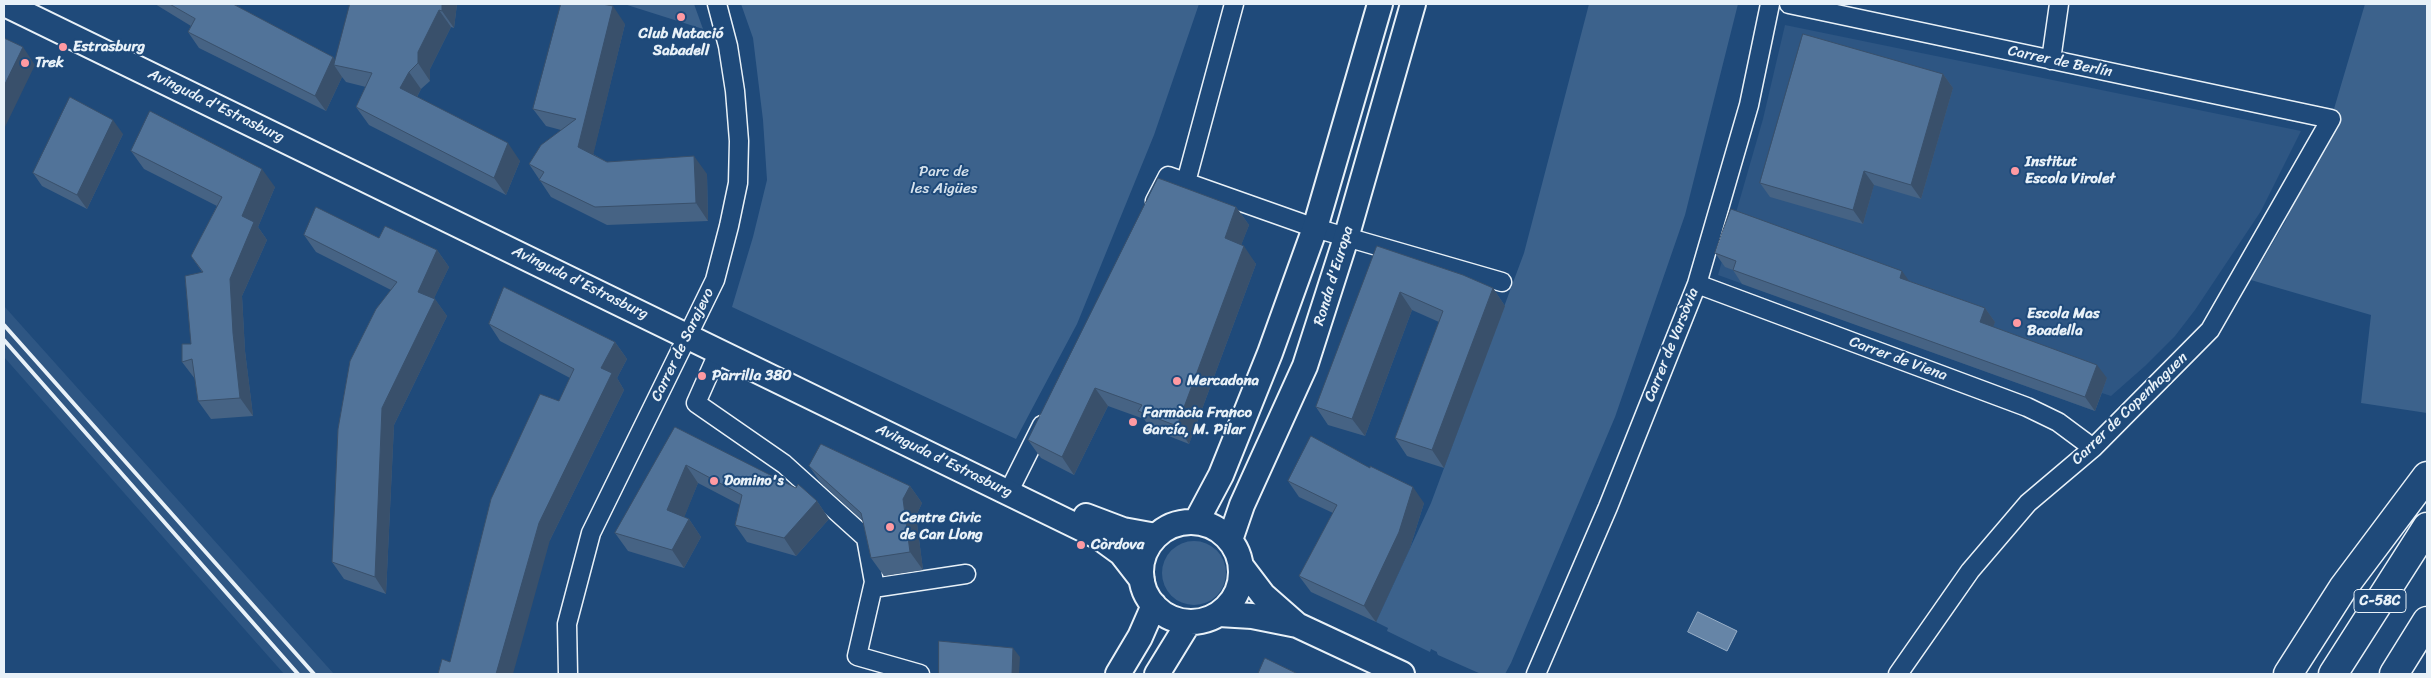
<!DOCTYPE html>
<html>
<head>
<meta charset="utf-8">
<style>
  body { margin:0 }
  #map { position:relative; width:2431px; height:678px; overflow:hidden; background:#1f4a7a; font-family:Sriracha,sans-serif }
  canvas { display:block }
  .frame { position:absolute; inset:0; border:5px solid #e8f1f8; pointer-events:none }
</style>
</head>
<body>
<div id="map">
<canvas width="2431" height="678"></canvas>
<div class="frame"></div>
</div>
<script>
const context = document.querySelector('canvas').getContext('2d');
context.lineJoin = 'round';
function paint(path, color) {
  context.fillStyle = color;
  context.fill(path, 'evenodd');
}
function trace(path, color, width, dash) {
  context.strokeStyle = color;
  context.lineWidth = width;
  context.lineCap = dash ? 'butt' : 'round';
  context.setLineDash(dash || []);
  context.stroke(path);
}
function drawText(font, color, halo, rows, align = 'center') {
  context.font = font + ' Sriracha,sans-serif';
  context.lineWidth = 4;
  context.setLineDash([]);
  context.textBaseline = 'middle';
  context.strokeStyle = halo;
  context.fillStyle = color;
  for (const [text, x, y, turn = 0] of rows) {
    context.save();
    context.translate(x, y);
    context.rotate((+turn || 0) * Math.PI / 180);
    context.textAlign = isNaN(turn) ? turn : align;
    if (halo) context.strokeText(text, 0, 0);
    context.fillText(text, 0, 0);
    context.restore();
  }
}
paint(new Path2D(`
  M1785,25L2301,131L2261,211L2195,310L2175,336L2145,366L2111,396L2102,393L2095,411L1718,275L1763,119Z
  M4,306L307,644L334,674H284L4,357Z`), '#2e5683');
paint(new Path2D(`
  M624,4H694L703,29Z
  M741,4H1199L1154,135L1077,324L1016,439L732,307L753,237L767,180L763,120L753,38Z
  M1589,4H1738L1685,215L1615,417L1511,663L1505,674H1481L1438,655V653L1437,655V652L1431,649L1430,652L1387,631L1388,628L1376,622L1431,503L1524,253Z
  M2365,4H2427V413L2361,403L2371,315L2251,280L2285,222L2331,119Z
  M1162 573a32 32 0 1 1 64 0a32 32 0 1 1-64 0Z`), '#3c628c');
const water = new Path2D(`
  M1698,612L1737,631L1727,651L1688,632Z`);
paint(water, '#6685a7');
trace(water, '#9ab0c7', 1);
const street = new Path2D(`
  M1789,4L2331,119L2210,330L2093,448L2028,503L1970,571L1898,674
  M2051,60L2059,4
  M1186,182L1234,4
  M1155,201L1168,176L1315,228L1502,282
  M1697,284L2027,407L2058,422L2093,448
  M719,351L696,403L784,464L866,538L874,582L857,656L920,674
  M1013,483L1042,425
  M873,588L966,574
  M568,674L567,624L591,533L715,280L729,226L738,183L739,141L735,91L728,46L717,4
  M1536,674L1608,507L1697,284L1749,105L1770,4`);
const secondary = new Path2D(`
  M5,4L1099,537L1121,553L1142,580
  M1086,516L1123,530L1156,536
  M1141 572a50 50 0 1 1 100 0a50 50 0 1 1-100 0Z
  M1196,522L1221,475L1270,353L1315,228L1380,4
  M1230,540L1242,505L1305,366L1346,238L1413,4
  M1241,566L1263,595L1296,624
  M1219,614L1252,616L1297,625L1402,674
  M1118,674L1140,637L1154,605
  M1157,674L1189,622`);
const highway = new Path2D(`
  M2288,674L2343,588L2427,476
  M2333,674L2427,527
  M2394,674L2427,621`);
trace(street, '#e8f1f8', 21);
trace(secondary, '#e8f1f8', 28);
trace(highway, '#e8f1f8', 31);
trace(street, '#1f4a7a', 18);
trace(secondary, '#1f4a7a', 24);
trace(highway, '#1f4a7a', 28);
trace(new Path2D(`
  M4,325L314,674
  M4,340L298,674`), '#e8f1f8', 4);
paint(new Path2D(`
  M155,4H233L333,57L335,60L350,4H457L454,28L451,27L430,69V81L421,89L417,97L520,161L506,195L369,125L356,107L366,87L346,82L342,77L326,111L199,48L188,32L191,26Z
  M625,24L593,154L607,162L707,174L708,221L607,225L551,197L529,164L561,130L546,126L533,109Z
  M1943,74L1953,88L1921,199L1874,185L1863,224L1770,197L1760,183Z
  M123,134L87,209L42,186L33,173Z
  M131,151L275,187L258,227L267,240L242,296L245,351L253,416L211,419L198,401L195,379L182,362L191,344L202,272L191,256L217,206L144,169Z
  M1236,207L1249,225L1241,245L1256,264L1189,444L1151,429L1144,419L1108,406L1074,475L1041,458L1028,440Z
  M304,235L379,238L437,250L449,267L434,298L447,316L394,425L386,594L344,579L332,562L391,290L316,252Z
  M1377,246L1493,288L1505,306L1444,468L1407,456L1395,438L1439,322L1412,310L1365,436L1328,425L1316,407Z
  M1715,253L1909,281L1985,308L1995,322L1993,327L2107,378L2095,411L1742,284L1733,270L1725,267Z
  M489,324L615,342L627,359L617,378L624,390L550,540L450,662L559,401L570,378L500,341Z
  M675,427L817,501L829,519L796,556L747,542L735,525L740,505L698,483L684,517L689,519L701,537L684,568L628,551L615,533Z
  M809,466L910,486L922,503L916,516L923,570L884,576L871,558L863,521L821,483Z
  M1288,481L1424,503L1410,548L1376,622L1311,592L1299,576L1333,513L1299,497Z`), '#466384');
paint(new Path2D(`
  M442,4H457L454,28L442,11Z
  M613,6L625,24L591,164L578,147Z
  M439,10L451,27L430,69V81L418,63V52Z
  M23,47L35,65L4,129V86Z
  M333,57L340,66L334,65L342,77L326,111L315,96Z
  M409,72L421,89L412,106L400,88Z
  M1943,74L1953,88L1921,199L1911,185Z
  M113,120L123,134L87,209L77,195Z
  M508,143L520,161L506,195L494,178Z
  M694,156L707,174L708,221L696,203Z
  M262,169L275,187L258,227L267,240L242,296L245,351L253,416L240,398L233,333L230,279L242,216Z
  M1864,171L1874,185L1863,224L1853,210Z
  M1236,207L1249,225L1237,256L1225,238Z
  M1244,246L1256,264L1189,444L1177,426Z
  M437,250L449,267L429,309L418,292Z
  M1902,271L1912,285L1900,278Z
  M1493,288L1505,306L1444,468L1432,450Z
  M1400,292L1412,310L1365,436L1352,419Z
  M435,299L447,316L394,425L386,594L375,577L382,408Z
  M1985,308L1995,322L1990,336L1980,322Z
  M615,342L627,359L617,378L624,390L550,540L513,674H496L539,523L601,368Z
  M2097,365L2107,378L2095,411L2085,397Z
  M1095,388L1108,406L1074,475L1062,457Z
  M686,465L698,483L680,528L667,510Z
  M910,486L922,503L916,516L923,570L910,552L903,499Z
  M1413,487L1424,503L1410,548L1376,622L1364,606Z
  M817,501L829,519L796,556L784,538Z
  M689,519L701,537L684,568L672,550Z
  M1013,648L1020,657L1019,674H1012Z`), '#39506b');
const building = new Path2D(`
  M170,4H233L333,57L315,96L188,32L195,19Z
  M350,4H442V11L439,10L418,52V63L409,72L400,88L508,143L494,178L356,107L372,73L334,65Z
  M561,4H602L613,6L578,147L607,162L694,156L696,203L595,207L539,180L544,172L529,164L541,145L576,119L533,109Z
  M1803,34L1943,74L1911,185L1864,171L1853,210L1760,183Z
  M4,38L23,47L4,86Z
  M70,97L113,120L77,195L33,173Z
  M150,111L262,169L242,216L254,222L230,279L233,333L240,398L198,401L192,359L182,362V344H191L185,276L203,272L191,256L222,197L131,151Z
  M1158,178L1236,207L1225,238L1244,246L1177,426L1138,411L1142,405L1095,388L1062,457L1028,440Z
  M316,207L379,238L385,226L437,250L418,292L435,299L382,408L375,577L332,562L338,429L350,361L376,309L397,282L304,235Z
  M1731,209L1902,271L1900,278L1985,308L1980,322L2097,365L2085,397L1733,270L1736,261L1715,253Z
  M1377,246L1463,275L1493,288L1432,450L1395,438L1443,311L1400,292L1352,419L1316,407Z
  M504,287L615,342L601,368L612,373L539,523L496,674H438L442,659L450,662L491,499L540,394L559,401L574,369L489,324Z
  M675,427L796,488L798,484L817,501L784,538L735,525L742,495L686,465L667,510L689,519L672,550L615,533Z
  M1311,436L1370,468V466L1413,487L1399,532L1364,606L1299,576L1337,505L1288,481Z
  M821,444L910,486L903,499L910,552L871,558L861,513L809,466Z
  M939,641L1013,648L1012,674H939Z
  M1265,658L1298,674H1258Z`);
paint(building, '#517399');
trace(building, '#39506b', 1);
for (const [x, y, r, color] of [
  [681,17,5,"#ff9aa2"],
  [63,47,5,"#ff9aa2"],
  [25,63,5,"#ff9aa2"],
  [2015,171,5,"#ff9aa2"],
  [2017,323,5,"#ff9aa2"],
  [702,376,5,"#ff9aa2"],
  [1177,381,5,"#ff9aa2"],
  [1133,422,5,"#ff9aa2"],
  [714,481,5,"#ff9aa2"],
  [890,527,5,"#ff9aa2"],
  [1081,545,5,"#ff9aa2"]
]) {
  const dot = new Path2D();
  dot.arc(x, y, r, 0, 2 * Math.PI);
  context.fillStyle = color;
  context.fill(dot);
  trace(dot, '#1f4a7a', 2);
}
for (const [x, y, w] of [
  [2380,601,52]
]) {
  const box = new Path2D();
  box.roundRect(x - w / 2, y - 11.5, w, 23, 4);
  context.fillStyle = '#1f4a7a';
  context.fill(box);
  trace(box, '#e8f1f8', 1);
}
drawText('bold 14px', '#e8f1f8', null, [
  ["C-58C",2380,601]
]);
drawText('bold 15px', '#e8f1f8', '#1f4a7a', [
  ["Club Natació",681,34,"center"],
  ["Sabadell",681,51,"center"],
  ["Estrasburg",73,47],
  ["Trek",35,63],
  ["Institut",2025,162],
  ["Escola Virolet",2025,179],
  ["Escola Mas",2027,314],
  ["Boadella",2027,331],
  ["Parrilla 380",712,376],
  ["Mercadona",1187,381],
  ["Farmàcia Franco",1143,413],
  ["García, M. Pilar",1143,430],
  ["Domino's",724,481],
  ["Centre Civic",900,518],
  ["de Can Llong",900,535],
  ["Còrdova",1091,545]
], 'left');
drawText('15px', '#e8f1f8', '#1f4a7a', [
  ["Carrer de Berlín",2060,62,12],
  ["Avinguda d'Estrasburg",216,106,26],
  ["Ronda d'Europa",1334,276,-73],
  ["Avinguda d'Estrasburg",580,283,26],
  ["Carrer de Sarajevo",683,345,-64],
  ["Carrer de Varsòvia",1672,345,-68],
  ["Carrer de Viena",1898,359,20],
  ["Carrer de Copenhaguen",2130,409,-44],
  ["Avinguda d'Estrasburg",944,461,26]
]);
drawText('15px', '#d7e3ed', '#1f4a7a', [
  ["Parc de",944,172],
  ["les Aigües",944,189]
]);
</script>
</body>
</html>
